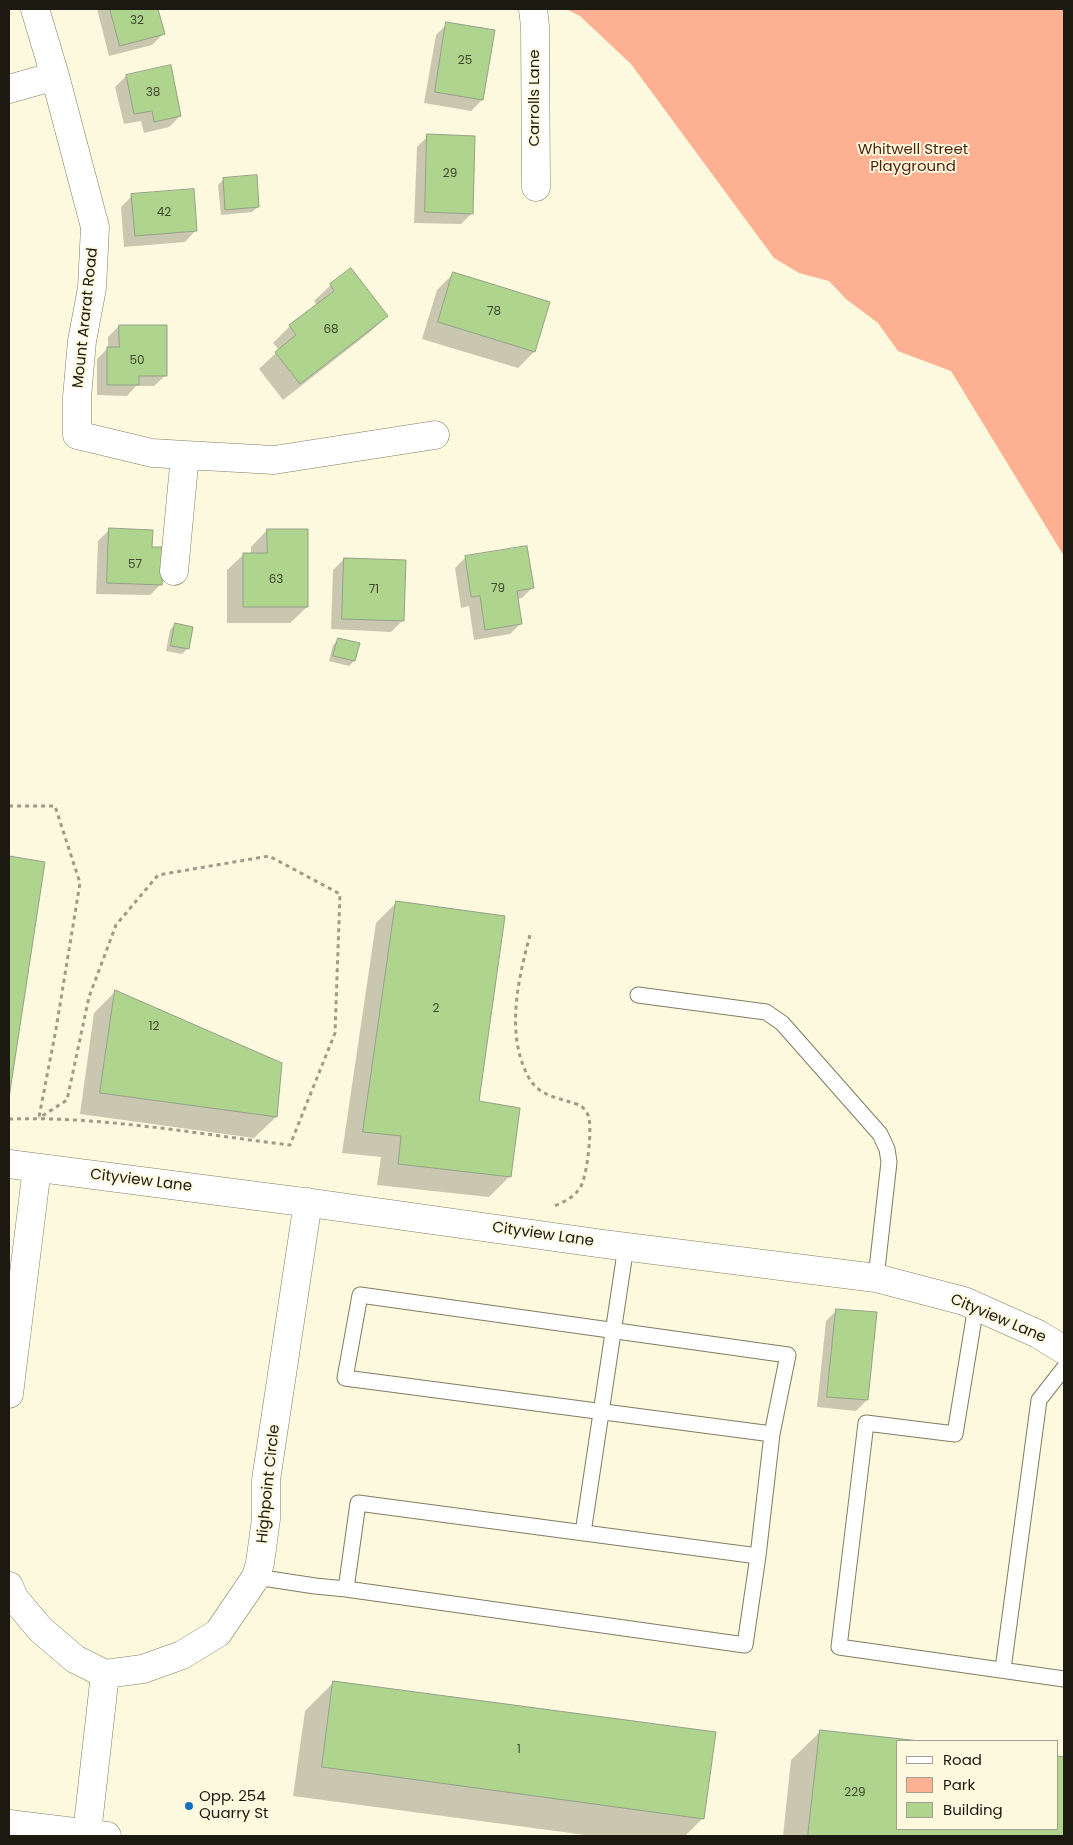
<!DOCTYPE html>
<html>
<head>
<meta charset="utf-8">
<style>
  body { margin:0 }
  #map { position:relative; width:1073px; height:1845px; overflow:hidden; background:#fdf9de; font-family:Poppins,sans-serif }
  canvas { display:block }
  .frame { position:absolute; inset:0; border:10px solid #1b1910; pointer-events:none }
  .legend { position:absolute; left:896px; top:1740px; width:162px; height:90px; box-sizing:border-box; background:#fdf9de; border:1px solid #a39f8c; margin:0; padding:6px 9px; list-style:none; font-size:15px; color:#1b1910 }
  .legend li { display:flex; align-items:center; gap:10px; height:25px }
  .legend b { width:25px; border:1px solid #a39f8c }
</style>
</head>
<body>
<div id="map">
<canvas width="1073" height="1845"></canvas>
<div class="frame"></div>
<ul class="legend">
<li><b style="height:6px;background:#fff"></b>Road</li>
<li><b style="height:14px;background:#feb092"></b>Park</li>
<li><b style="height:14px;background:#afd48e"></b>Building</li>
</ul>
</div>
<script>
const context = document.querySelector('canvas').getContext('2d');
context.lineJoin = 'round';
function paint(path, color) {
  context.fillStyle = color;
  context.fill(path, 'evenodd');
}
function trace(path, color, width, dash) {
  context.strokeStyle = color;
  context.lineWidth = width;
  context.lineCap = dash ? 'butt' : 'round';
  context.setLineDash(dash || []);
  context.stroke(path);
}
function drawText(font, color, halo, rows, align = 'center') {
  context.font = font + ' Poppins,sans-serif';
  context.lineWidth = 4;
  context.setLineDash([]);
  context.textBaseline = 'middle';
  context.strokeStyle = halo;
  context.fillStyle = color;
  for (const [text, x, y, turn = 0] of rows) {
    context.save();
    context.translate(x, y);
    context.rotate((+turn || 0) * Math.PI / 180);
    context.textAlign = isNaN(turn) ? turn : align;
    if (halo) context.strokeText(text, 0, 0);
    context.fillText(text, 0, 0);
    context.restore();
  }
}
paint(new Path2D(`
  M566,9H1064V556L951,371L898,351L878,323L846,299L829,281L799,273L774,258L631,64L580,16Z`), '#feb092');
paint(new Path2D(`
  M97,9H157L163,34L152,45L109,56Z
  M447,24L482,100L471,111L424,103L436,35Z
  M126,76L180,116L169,127L144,133L141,121L124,124L115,87Z
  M428,136L472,213L461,224L414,223L417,147Z
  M224,179L258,207L252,212L221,215L218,185Z
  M132,196L196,230L185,242L124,247L121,207Z
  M454,273L534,352L518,368L422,339L437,290Z
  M331,285L387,316L370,332L283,400L259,369L279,350L273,343L290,326L317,305L314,301Z
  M119,326L166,375L154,386H136L127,396L97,395V359L108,348V337Z
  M109,530L151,548L161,584L150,595L96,594L98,541Z
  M267,530L307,607L290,623H227V570L244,554H251V547Z
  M466,557L533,587L522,598L517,599L521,623L510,634L474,640L469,606L461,608L455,568Z
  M344,559L402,621L391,632L331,629L333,570Z
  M175,624L187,649L182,654L166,651L170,630Z
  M338,640L354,661L349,666L329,661L333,645Z
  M9,858L43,863L9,1089Z
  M397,902L477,1102L510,1176L489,1197L377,1185L381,1157L342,1153L376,923Z
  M115,992L276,1117L254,1138L80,1114L94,1013Z
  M837,1310L867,1400L856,1411L817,1407L826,1321Z
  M334,1682L703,1818L685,1836H593L293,1796L305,1711Z
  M820,1732L908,1741H897V1829H1057V1758H1064V1836H783L791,1760Z`), '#0003');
const building = new Path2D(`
  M110,9H158L165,34L120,46Z
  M446,22L495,30L483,100L435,92Z
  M171,65L181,116L154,122L152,111L134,114L126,75Z
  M427,134L475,136L473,214L425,212Z
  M257,175L259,207L225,210L223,178Z
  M194,189L197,231L135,236L131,194Z
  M351,268L388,316L300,384L275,352L296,335L289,325L334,291L330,284Z
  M453,272L550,302L535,352L438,322Z
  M119,325H167V376H139V385H107V347H119Z
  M109,528L153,530L152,547H164L162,585L107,583Z
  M267,529H308V607H243V553H267Z
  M527,546L534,588L517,591L522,624L485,630L480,596L471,597L465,556Z
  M344,558L406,560L404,621L342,619Z
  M175,623L193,627L189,649L171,646Z
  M338,638L360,643L355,661L333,656Z
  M9,856L45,862L9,1098Z
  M396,901L505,916L479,1101L520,1108L511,1177L398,1164L401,1136L363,1132Z
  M115,990L282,1063L277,1117L100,1093Z
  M836,1309L877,1312L868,1400L827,1397Z
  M333,1681L716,1732L704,1819L322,1767Z
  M820,1730L920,1741H897V1829H1057V1756L1064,1757V1836H808Z`);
paint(building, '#afd48e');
trace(building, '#94a089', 1);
const service = new Path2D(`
  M638,995L766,1012L782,1023L880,1134L887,1149L889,1162L876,1278
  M976,1306L955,1434L866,1423L839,1647L1064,1679
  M358,1503L758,1556L745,1645L346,1589Z
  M583,1533L626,1246
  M758,1556L772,1434L345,1378L360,1295L788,1355L772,1434
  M256,1577L315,1586L346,1589
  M1003,1669L1039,1400L1064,1368`);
const minor = new Path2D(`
  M35,9L55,76L95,227L92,288L82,341L77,397V435L152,453L185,455
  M533,9L535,26L536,187
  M9,89L55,76
  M174,571L185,455L274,460L435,435
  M9,1164L311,1203L604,1244L876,1278L964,1301L1038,1334L1064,1350
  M9,1394L37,1168
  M9,1586L14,1598L40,1629L75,1659L105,1674L143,1669L182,1655L218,1633L256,1577L260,1563L266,1519V1480L308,1202
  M87,1833L105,1674`);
const secondary = new Path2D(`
  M9,1824L107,1836`);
trace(service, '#807d64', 17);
trace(minor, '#807d64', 29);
trace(secondary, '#807d64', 29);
trace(new Path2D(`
  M9,806H55L80,883L56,1029L39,1117
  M530,935C518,980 505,1035 529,1078C538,1094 554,1097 570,1102C573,1103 578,1104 581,1106C583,1107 587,1113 588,1115C593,1126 587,1176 581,1186C575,1197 564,1202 554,1206
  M9,1119C102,1116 197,1134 290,1145L335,1033L340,894L269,856L158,875L116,925L89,997L67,1100L39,1118`), '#9f9b88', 3, [4, 4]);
trace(service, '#fff', 15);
trace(minor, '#fff', 28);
trace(secondary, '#fff', 28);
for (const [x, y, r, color] of [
  [189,1806,5,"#1370bd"]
]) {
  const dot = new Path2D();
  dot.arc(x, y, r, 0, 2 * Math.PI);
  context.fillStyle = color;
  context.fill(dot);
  trace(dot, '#fdf9de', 2);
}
drawText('12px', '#404830', null, [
  ["32",137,21],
  ["25",465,61],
  ["38",153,93],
  ["29",450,174],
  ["42",164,213],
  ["78",494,312],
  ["68",331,330],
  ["50",137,361],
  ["57",135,565],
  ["63",276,580],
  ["79",498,589],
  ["71",374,590],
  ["2",436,1009],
  ["12",154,1027],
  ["1",519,1750],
  ["229",855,1793]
]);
drawText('15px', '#1b1910', '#fdf9de', [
  ["Carrolls Lane",535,98,-90],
  ["Mount Ararat Road",86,318,-84],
  ["Cityview Lane",141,1181,7],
  ["Cityview Lane",543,1235,8],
  ["Cityview Lane",998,1319,23],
  ["Highpoint Circle",269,1484,-84]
]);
drawText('15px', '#4f1f0b', '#fdf9de', [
  ["Whitwell Street",913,150],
  ["Playground",913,167]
]);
drawText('15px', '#1b1910', '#fdf9de', [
  ["Opp. 254",199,1797],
  ["Quarry St",199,1814]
], 'left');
</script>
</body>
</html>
